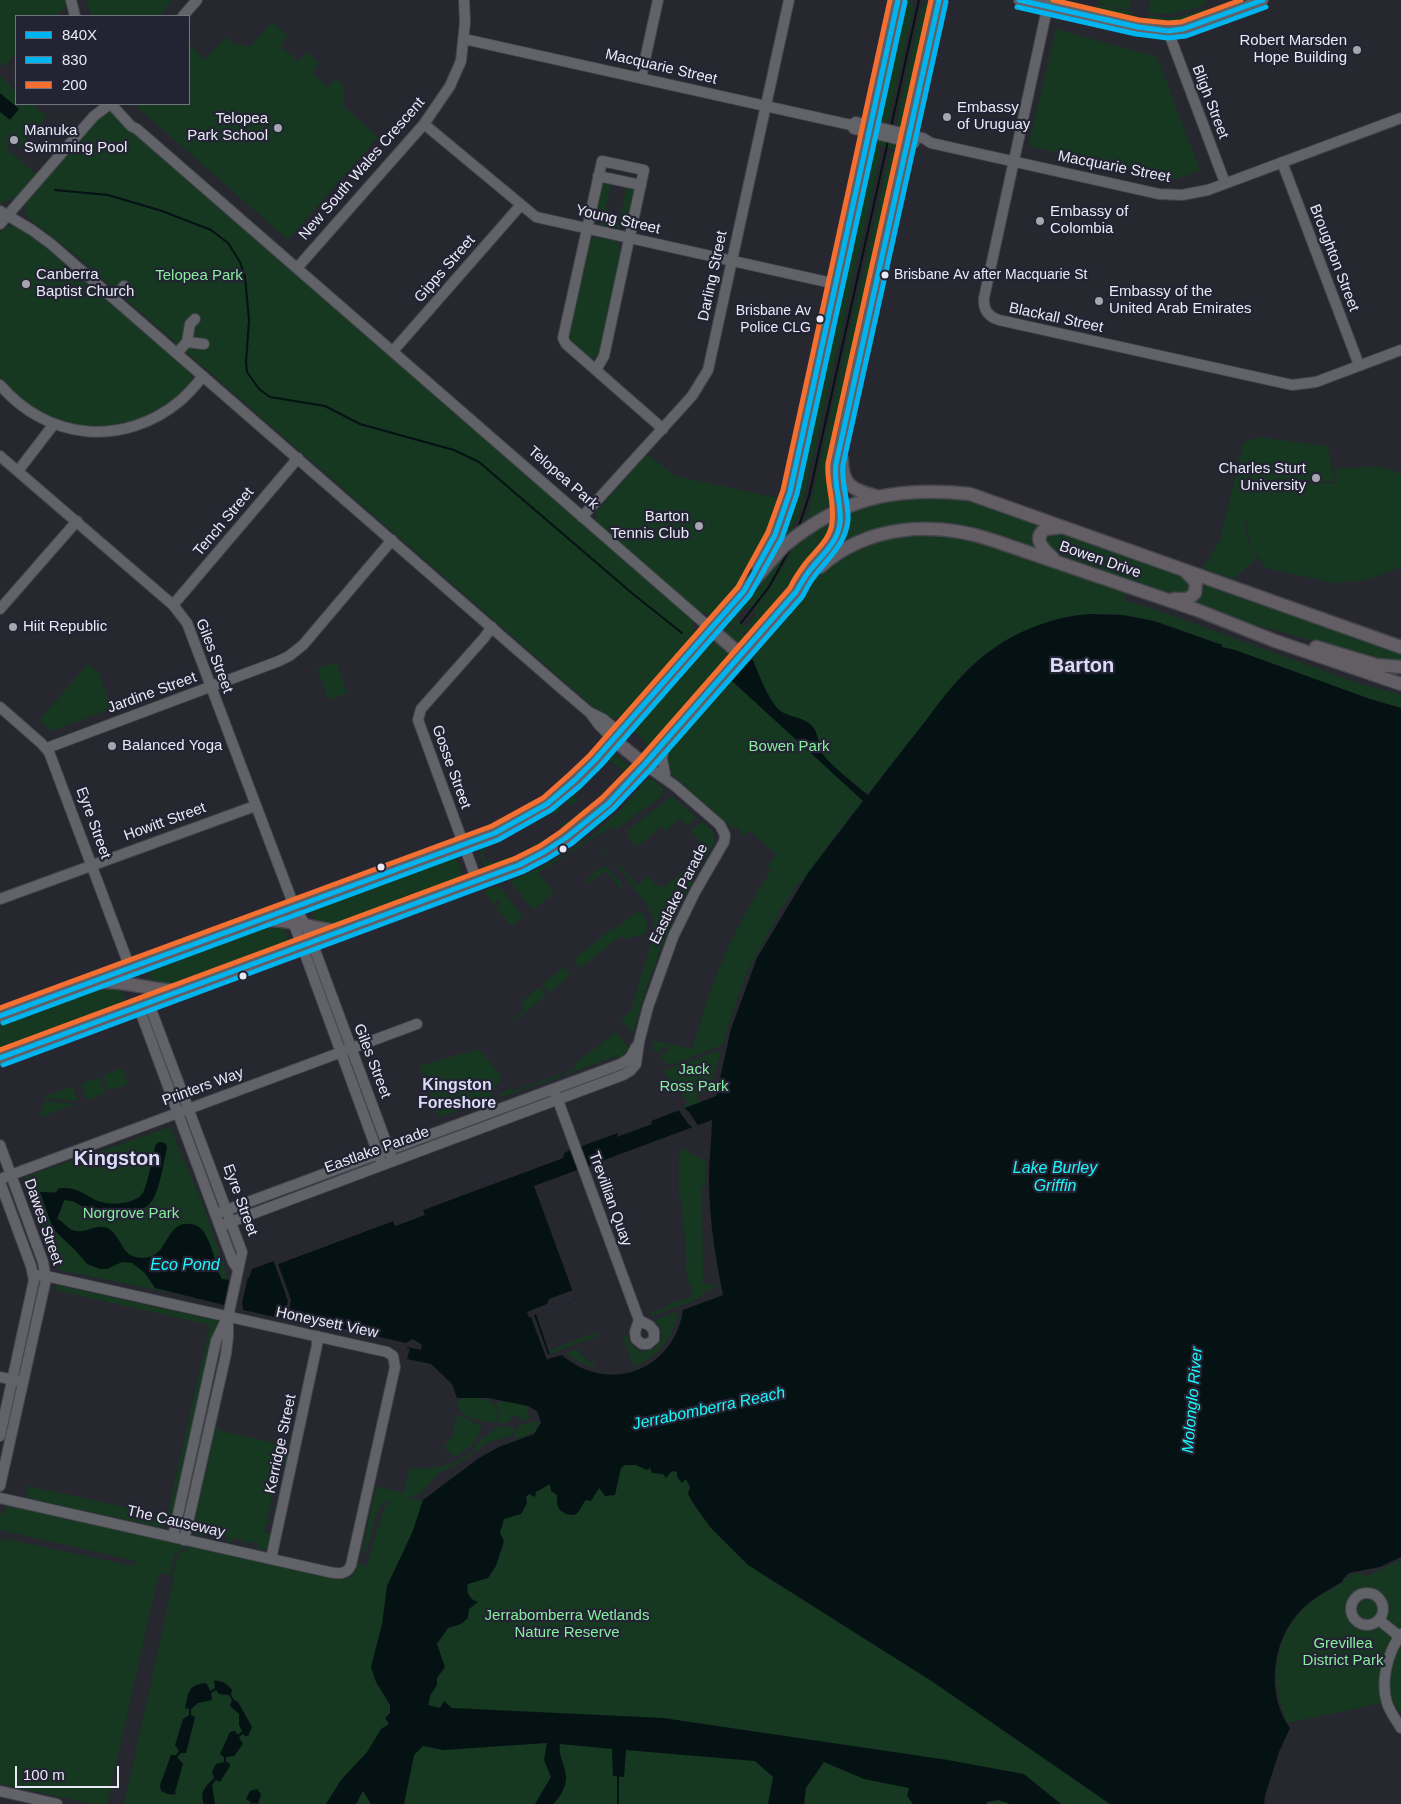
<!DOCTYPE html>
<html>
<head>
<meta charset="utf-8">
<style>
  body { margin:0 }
  #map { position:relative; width:1401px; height:1804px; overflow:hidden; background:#272730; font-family:Arial,sans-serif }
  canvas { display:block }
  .legend { position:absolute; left:15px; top:15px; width:175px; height:90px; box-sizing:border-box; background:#232334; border:1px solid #727381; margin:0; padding:6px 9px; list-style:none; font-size:15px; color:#e9eaf5 }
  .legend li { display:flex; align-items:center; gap:10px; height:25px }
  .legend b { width:25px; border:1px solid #727381 }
  .scale { position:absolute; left:15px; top:1766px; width:104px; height:22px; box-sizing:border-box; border:2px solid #e9eaf5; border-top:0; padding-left:6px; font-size:15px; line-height:18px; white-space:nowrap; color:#e9eaf5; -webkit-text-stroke:4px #232334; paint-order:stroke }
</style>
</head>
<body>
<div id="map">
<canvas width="1401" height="1804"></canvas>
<ul class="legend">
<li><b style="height:6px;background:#00b5ef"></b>840X</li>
<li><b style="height:6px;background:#00b5ef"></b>830</li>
<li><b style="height:6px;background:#f46f30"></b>200</li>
</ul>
<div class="scale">100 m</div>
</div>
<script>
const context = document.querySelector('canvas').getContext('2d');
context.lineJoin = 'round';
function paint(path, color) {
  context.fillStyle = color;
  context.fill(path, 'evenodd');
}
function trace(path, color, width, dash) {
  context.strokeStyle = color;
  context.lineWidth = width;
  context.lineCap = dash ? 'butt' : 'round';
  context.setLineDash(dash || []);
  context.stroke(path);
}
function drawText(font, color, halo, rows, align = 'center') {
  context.font = font + ' Arial,sans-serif';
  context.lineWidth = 4.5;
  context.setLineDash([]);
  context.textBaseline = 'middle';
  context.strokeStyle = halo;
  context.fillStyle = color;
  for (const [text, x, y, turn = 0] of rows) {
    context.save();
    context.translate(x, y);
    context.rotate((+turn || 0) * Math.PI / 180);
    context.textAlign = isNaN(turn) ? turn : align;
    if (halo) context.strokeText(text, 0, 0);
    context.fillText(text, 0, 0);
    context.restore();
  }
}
paint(new Path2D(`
  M0,0H66L67,6L55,16H16V53L4,67L0,63Z
  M86,0H172L160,16H91Z
  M903,0H912L914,8L889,117L885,124L878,121Z
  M926,0H936L909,122L904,129L897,127V119L921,8L927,1Z
  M1099,0H1131L1128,10L1098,3Z
  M1150,0H1206V4C1185,11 1169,18 1148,12Z
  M1098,4L1133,12L1132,17L1097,9Z
  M1206,7L1208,11C1187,19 1171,25 1148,21L1149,15C1174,21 1184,16 1206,7Z
  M272,22L288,36L280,46L298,61L307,52L319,63L313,74L328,87L336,79L343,85L344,107L378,137L288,240L134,104H189V45L205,59L226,37L232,43L250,47Z
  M1056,29L1157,57L1200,170L1177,179L1028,146Z
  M0,76L16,90V104H32L45,115L46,118L20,148L12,141L6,148L35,173L36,176C25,189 17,200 0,203Z
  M112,112L693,620L695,633L692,641L626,715C616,721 608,719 599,712L67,248L29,219L24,211L27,202L102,115Z
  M872,136L902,144V151L871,144Z
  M870,145L880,148V158L848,301L836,298Z
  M892,151L902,153L866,305L856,303L888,160Z
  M602,181L611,184L604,215L608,218L595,215Z
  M622,184L634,187L636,190L628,222L614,219H620L626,187L621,186Z
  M595,217L605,219V220L626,224C615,232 602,230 595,217Z
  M11,225L16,226L34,236L189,369C191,374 192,379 190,384C184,398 154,415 141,420C124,426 102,429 84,426C50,421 21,404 0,377V234L4,229Z
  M600,237L616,241L622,251L600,354L598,357L591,358L570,342L568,338L587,243L594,238Z
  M836,300L848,303L801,510L792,532L775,547Z
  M855,304L866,307L834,453L838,504L808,521L806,519L811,502Z
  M1257,437L1328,446L1334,482L1275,479L1261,500L1275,481L1337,484L1334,469C1353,469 1386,462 1401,475V567L1367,580L1334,583L1266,568L1250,546L1246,522L1259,503L1244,524L1249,546L1257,559L1233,579L1203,568L1221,538L1243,443Z
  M647,454L676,476L782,499C770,533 756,565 733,593C727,600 721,609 714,614H706L698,611L596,521V515L598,510Z
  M890,496H966L1042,525C1033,530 1032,539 1035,548L980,532L933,524L830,554L842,513Z
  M837,517L826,546L751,635L739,631L725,620L785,551C782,569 762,594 750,609L747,608L737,616V620L744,626H748L755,615L754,611L777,577L798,540Z
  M1055,530L1096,541L1190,579L1193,585L1183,597L1134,583L1094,569L1054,551L1042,538Z
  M943,533L1004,549L1126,593L1124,602H1132L1148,607L1355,682L1401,695V708L1370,699L1235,650L1221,647V645C1196,636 1171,625 1145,619C1077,603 1008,627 960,677L824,850L801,884V878L783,907H780L778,913L779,914L750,966L737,999L722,1045L671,1065L665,1062L660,1056L669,1050L668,1048L663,1046L659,1054L655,1048L648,1053L647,1052L655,1045L651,1040L693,1049C709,984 735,926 771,870L767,866L777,855L750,831L745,836L738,829L731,827L667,770L665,752L794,600L825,568L843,555L885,538Z
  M1200,579L1401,651V661L1376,658L1248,623L1190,602Z
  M723,622L739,632L750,637L743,644H738L720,628Z
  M712,638L733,657L682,716L650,748L639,735L630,731L709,639Z
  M336,662L347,693L329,700L317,669Z
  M88,664L98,672L112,708L52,731L39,720Z
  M611,751L630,766L633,772L587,816H577L583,808L587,812L608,792L625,773L624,771L610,760L574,796L578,801L572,805L567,803L571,791Z
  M641,779L642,780L622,804L593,831L591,828L614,807Z
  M646,779C655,778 659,784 664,789L662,796L615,830L613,826L604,832C608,840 611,848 603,855L600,854L606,850L608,841L602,832L538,873L554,892L558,889L534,910L532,909L510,881C562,861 614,825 646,779Z
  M672,796L696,817L687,826L680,818L665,832L661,827L637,847L631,841L627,831Z
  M551,808H560L561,810L556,814L553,811L525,828L486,847L483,851L485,859L492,863L516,855L558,832L563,828L561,824L569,821C568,844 505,864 486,872L478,844Z
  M702,822L712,830L715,842C677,907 652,962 633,1034L621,1020L631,1010L651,942L654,927L653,917L647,905L619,868L617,861L637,885L649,876L657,886L664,887L704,853V847L691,830Z
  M561,849L562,852L537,866L491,886L490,882L540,861Z
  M452,854C458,859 464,874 462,881L341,925L317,926L310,905Z
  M606,866L622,884V891L606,871L588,884L587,881C590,875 600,867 606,866Z
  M499,886L523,917L513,925L509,924L498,910L501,907L498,900L495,901L499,907L497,909L489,898L485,896L486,890Z
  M640,912C647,916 649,927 645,934L624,939L621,936L580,968L573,960L615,926L617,928L635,913Z
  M264,925H283L290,946C263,956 237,965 209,973C190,979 174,988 153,986L146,966Z
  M564,967L571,975L549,993L542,984Z
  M100,987L121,988L128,1007L0,1055V1021Z
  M539,987L546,995L515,1021L513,1019L524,1010L522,1001Z
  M616,1032L629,1048L620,1059L614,1057L564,1075L565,1072L575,1069L574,1065Z
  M479,1049L502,1077C498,1086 490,1089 491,1100L439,1117L419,1066Z
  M721,1050L709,1090L696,1096L700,1102L684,1108L683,1107L688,1102L663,1071Z
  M122,1068L128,1084L109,1091L103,1075Z
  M563,1073L560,1077L499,1098L500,1094L510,1088L513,1091Z
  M99,1077L105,1093L87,1100L81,1084Z
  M72,1086L78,1101L42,1098Z
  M45,1101L76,1104L38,1118Z
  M170,1127L205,1210L227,1274L221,1303L59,1270L24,1177Z
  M681,1148L706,1161L705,1187H702L703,1284L716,1285L717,1287L708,1290L695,1300L652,1316L650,1313L670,1305V1304L691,1297L692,1294L691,1286H689L685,1262H687L681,1197H679V1156Z
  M57,1283H62V1286L205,1318L206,1315L214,1317L219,1321L212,1344H210L203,1376L205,1377L204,1382H201L195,1409L198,1410L193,1431H190L182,1469L184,1470L183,1475L180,1476L173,1508L176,1509C172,1519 171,1527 159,1527L27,1498L28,1486L167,1516L210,1325L55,1290Z
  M678,1312C674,1337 658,1357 634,1367L623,1337L628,1335C633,1368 680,1343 654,1320Z
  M597,1332L598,1336L550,1354L549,1350Z
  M577,1349L589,1363L594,1362V1368L580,1363L566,1353Z
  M641,1371L769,1579L805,1601L1212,1804H124L174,1578L171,1577L179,1554L188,1549L190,1544L321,1573C336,1578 355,1587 356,1563H360L366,1568L383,1511L389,1500C369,1507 377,1541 361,1555L376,1486L404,1493L410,1468C431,1470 454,1466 471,1452C475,1448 477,1442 481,1439C488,1433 490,1437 495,1427H514V1431L510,1436L492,1441L485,1444L462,1462L439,1473L421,1493L407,1498L423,1500L430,1498L536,1436Z
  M464,1397C477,1397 494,1398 498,1412L497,1419L494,1423C478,1421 462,1418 456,1403Z
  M496,1402H512L527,1406L529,1419L521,1421L519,1416L516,1415L507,1423H497L500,1414Z
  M457,1416L459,1415L480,1425L482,1428L472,1445L455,1457L444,1448L453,1434Z
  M531,1422H539L535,1432L517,1439L514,1435L518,1426Z
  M216,1427L220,1428V1431L280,1444L279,1448L291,1450L287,1468L278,1467L276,1479L281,1481L280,1483L275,1482L273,1492L278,1494V1496L272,1495L270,1506L275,1507V1509L269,1508L267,1519L272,1520V1522L266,1521L264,1532L273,1534L269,1547L265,1550L257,1549L258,1543L248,1541L247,1544L243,1543V1540L233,1538L231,1543L227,1542L228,1537L218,1534L216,1540L212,1539L213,1533L202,1531L201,1536L194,1534L193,1528Z
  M8,1505L188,1544L186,1547L175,1554L169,1575L159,1573L107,1804H92L0,1784V1544L1,1538L134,1566L136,1561L0,1530V1516Z
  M1401,1560V1714L1392,1701L1288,1723C1268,1679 1273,1634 1311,1602C1321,1594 1333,1589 1344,1582V1580C1352,1572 1357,1572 1367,1576Z`), '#163720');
paint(new Path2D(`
  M0,93L19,109L10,120L0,112Z
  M1089,614L1123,615L1154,621L1222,645V647L1235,650L1370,699L1401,708V1557L1380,1567L1349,1573L1343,1579V1581C1329,1590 1314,1597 1302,1609C1272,1639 1265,1693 1290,1728L1279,1752L1265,1796L1264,1804H1110L933,1682L748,1565L710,1527L693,1503L688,1494L690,1487L686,1479L682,1483L677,1477V1472L672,1471L666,1478L663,1474L652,1473L650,1468L647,1470L636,1465H625L621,1468L615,1495L605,1496L599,1488L591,1501L586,1500C582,1504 580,1512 576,1514C571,1517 561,1513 558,1507C557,1504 557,1499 557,1495L551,1491L550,1484L536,1492L535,1497L529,1494L526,1497L527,1503L521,1514L504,1519L500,1533L504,1541L496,1566L488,1578L468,1584C466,1593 469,1599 478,1602L469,1609L468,1618L461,1624L448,1628L437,1644L445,1667L437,1678V1685L431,1694L428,1705L440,1708L444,1701L452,1708L663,1718L948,1760L1024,1774L1061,1804H1010L998,1800L987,1802V1804H913L907,1796L909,1788L864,1779L824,1762L806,1788L804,1804H768L773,1777L755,1761L626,1750L624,1777L613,1776L612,1749L560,1744C558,1756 565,1764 566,1776C567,1785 560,1798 553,1804H535L551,1777L544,1760L547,1743L444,1750L423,1746L414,1755L404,1804H371L363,1791L356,1804H326L341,1780L367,1752L381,1729L389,1724L385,1718L390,1713V1705L376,1682L371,1667L382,1624L387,1586L412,1533L423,1500L479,1458L499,1447L534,1434L541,1423L537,1411L528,1406L488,1398H457L452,1384L431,1364L407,1359L410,1349L407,1348V1346L243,1310L242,1303L248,1277L249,1278L252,1269L274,1261L275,1265L278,1264L393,1221L395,1226L424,1215L423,1210L563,1158L564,1153L568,1151L618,1133L617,1137L652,1124L651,1121L716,1096L731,1029L757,958L808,873L863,801L732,681L752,658C758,672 770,705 782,712C792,718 805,717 813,727C819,735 818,745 822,753C827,762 858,787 868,795C886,771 905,747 924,723C936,707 948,690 962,676C995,640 1041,618 1089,614ZM712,1120C712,1139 709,1158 709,1177C709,1217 715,1256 723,1295L683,1310C674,1371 608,1395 562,1355L551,1358L536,1314L576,1300L534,1186Z
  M40,1192L67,1193L57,1219C64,1222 68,1230 76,1231C88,1233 97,1222 109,1229C123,1238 121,1258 142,1258C147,1258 153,1256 157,1253C169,1243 170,1222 190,1224C195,1224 200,1227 203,1231C210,1240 213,1255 218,1266L217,1270L222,1279L229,1280L224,1305L155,1288L145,1273L132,1263L122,1262L107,1269H100L87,1264L75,1250L53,1229Z
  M214,1681C222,1680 227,1684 232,1690L231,1695L234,1700L238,1702L252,1727L248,1736H245L243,1734L239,1737L243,1744L234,1756L226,1757V1762L229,1763L230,1766L220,1782L216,1780L212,1785L215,1804H204C199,1791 206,1786 214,1778L212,1772L216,1764L224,1762V1757L220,1754L230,1732L235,1731L238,1735L242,1731L239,1725V1714L230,1706L232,1700L229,1695L219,1694L216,1690L211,1693L212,1700L198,1703L191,1709V1715L194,1716L195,1718L186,1753H181L177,1757L183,1764L175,1792L176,1794C171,1795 167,1794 161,1791L160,1785L171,1755H176L179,1751L175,1745L183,1719L189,1715V1709L185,1708C189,1692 187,1686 205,1683L207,1684L210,1691L215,1688Z
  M257,1789L261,1794L258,1804L254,1803L250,1804L251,1802L246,1799L250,1791Z`), '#051214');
paint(new Path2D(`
  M683,1107L689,1112L699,1127L697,1126L694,1129L687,1122L677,1108L679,1109Z
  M564,1151L563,1158L423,1210L425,1215L395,1226L393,1221L278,1264L291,1300L288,1316L406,1343L413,1339L422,1345L421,1350L284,1319L288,1301L273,1259L277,1262L392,1219H395L396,1223L421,1213L420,1210L422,1208L561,1156V1152Z
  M573,1290L576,1300L534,1315L548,1354H550L551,1358L547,1360L531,1317H529L527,1312L547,1304L549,1299Z`), '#272730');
trace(new Path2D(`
  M891,127L919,0
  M55,190L108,195L162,211L211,230L228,243L240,262L245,277L249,320L246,363L247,372L259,389L270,397L325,406L360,424L454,450L479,462L633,594L682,633
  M798,529L809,496L888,141
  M741,623L769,587L791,547
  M618,1804V1776`), '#051214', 2);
trace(new Path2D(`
  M62,1194C76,1193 83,1201 94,1206C108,1212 139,1211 148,1196C155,1183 157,1163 161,1148`), '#051214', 12);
const minor = new Path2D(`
  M71,0L75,16
  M1019,0L1138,27L1168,31L1183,29L1263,0
  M1049,0L984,298C983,309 988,317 999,320L1292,385L1316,382L1401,350
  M183,16L197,0
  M1168,31L1225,183
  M464,39L851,125L856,122L923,138L931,143L1159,194L1182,195L1208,190L1401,118
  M641,78L658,0
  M111,104L131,126L137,129L710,628
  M424,124L536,217L836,284
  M851,125L854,129L914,143
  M1282,162L1359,365
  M598,176L641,185
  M0,211L32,230L51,244L562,689L589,712L603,719L619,732
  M0,224L94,116L110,104
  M297,268L424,124L450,86L461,61L465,22L464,0
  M114,298L124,286
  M187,342L204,344
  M393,351L520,206
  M177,353L187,342L190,324L195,319
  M596,370L604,356L644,170L602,161L563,338L566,344L663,429
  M0,385C47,440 123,448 180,401C188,394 196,385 203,376
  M0,456L173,605L187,623L294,906L306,926L393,1161
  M18,471L54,424
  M582,517L692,396L708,370L789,0
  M173,605L298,458
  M0,609L77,521
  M0,707L41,743L49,752L130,968
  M591,714L599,725L613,739
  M664,743L662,759L665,774
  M47,748L279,661L289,656L303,645L392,540
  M477,881L418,720L421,709L484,638L492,627
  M0,899L255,806
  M294,917V924L380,1159
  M149,1004L242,1252L228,1317V1337L226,1354L184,1540
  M139,1008L233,1262L238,1269
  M556,1095L639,1320
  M0,1145L43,1262L46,1279L0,1486
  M0,1179L417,1024
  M0,1182L31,1266L34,1280L0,1436
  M216,1214L621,1064L630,1058L636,1047
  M220,1226L623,1075L630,1071L636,1064L639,1042L648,1007L673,937L695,892L724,842L725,835L720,825L674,785L645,765
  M639,1320L650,1326L654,1331V1339L648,1344H642L636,1339L635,1332Z
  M0,1377L19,1381
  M0,1498L329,1572C338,1574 347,1575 351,1565L395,1367L393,1356L387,1352L46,1276L34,1275
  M173,1537L216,1341L227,1318
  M271,1559L317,1345V1336
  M1351 1609a16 16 0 1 1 32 0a16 16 0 1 1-32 0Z
  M1379,1620L1399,1636
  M1401,1634C1388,1652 1380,1681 1387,1703C1390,1712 1396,1720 1401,1728
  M0,1791L57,1804`);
const major = new Path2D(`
  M842,459C842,485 852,490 876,496
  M1053,558C1044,550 1032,539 1045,529L1062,527
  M758,567L775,535L790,492L898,0
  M820,567C868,524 934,521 992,540L1197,610L1275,641L1401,684
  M1174,599H1188L1195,593L1196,582L1185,571
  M710,628L741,655
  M1316,647L1376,665L1401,667
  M613,739L645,765
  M265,920C289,919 314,929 339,931
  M100,982C126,981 151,990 177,991
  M0,1016L294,906L495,833L547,804L575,780L595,760L784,546C843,497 896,486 970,494L1401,647
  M0,1058L519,865C589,833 631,780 681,724C719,680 758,636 796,592C800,585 803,578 808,572C818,558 834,546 839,528C843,511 836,496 835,479C834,465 838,454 842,441L939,0`);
trace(minor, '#44444c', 12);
trace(major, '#44444c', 15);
trace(minor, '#626269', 10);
trace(major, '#635e63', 12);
trace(new Path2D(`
  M1019,0L1138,27L1168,31L1183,29L1263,0
  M0,1016L495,833L547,804L575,780L595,760L744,591L775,535L790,492L898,0
  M0,1058L519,865L544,852L567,837L608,804L644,765L796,592C801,584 805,576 811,569C822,555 838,542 840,523C842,503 833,484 836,464L939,0`), '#00b5ef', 5);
trace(new Path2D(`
  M1017,7L1136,34L1168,38L1186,36L1266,7
  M3,1023L498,840L551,810L580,786L601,765L750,595L782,538L797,494L905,2
  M3,1065L522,872L547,859L571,844L613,809L650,770L802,597C806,590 809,583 814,577C827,559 846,544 848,520C849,502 841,484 843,465L946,2`), '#00b5ef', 5);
trace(new Path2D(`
  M1053,0L1139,20L1168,23L1181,22L1241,0
  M0,1008L492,826L543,798L570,774L590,755L738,587L768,532L783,490L890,0
  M0,1050L516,858L540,846L562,831L602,798L639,760L790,588C794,579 799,572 805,564C815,551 831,539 832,522C835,502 826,483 828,463L931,0`), '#f46f30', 5);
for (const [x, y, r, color] of [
  [1357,50,5,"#a5a6b0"],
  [947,117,5,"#a5a6b0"],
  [278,128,5,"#a5a6b0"],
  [14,140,5,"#a5a6b0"],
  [1040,221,5,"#a5a6b0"],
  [885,275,4.5,"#e9eaf5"],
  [26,284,5,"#a5a6b0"],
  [1099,301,5,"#a5a6b0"],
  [820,319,4.5,"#e9eaf5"],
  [1316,478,5,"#a5a6b0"],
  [699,526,5,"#a5a6b0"],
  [13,627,5,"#a5a6b0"],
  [112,746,5,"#a5a6b0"],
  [563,849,4.5,"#e9eaf5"],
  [381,867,4.5,"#e9eaf5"],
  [243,976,4.5,"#e9eaf5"]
]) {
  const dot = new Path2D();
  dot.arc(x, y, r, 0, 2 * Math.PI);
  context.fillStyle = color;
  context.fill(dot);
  trace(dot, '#232334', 2);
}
drawText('14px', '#e9eaf5', '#232334', [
  ["Brisbane Av after Macquarie St",894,275],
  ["Brisbane Av",811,311,"right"],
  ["Police CLG",811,328,"right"]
], 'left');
drawText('15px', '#e9eaf5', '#232334', [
  ["Robert Marsden",1347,41,"right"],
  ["Hope Building",1347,58,"right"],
  ["Embassy",957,108],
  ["of Uruguay",957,125],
  ["Telopea",268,119,"right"],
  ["Park School",268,136,"right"],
  ["Manuka",24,131],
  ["Swimming Pool",24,148],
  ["Embassy of",1050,212],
  ["Colombia",1050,229],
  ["Canberra",36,275],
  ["Baptist Church",36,292],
  ["Embassy of the",1109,292],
  ["United Arab Emirates",1109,309],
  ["Charles Sturt",1306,469,"right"],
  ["University",1306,486,"right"],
  ["Barton",689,517,"right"],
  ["Tennis Club",689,534,"right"],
  ["Hiit Republic",23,627],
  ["Balanced Yoga",122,746]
], 'left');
drawText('15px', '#e9eaf5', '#232334', [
  ["Macquarie Street",661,67,13],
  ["Bligh Street",1210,102,69],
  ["Macquarie Street",1114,167,11],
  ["New South Wales Crescent",362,169,-49],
  ["Young Street",618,220,13],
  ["Broughton Street",1334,258,69],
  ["Gipps Street",445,269,-49],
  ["Darling Street",713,276,-78],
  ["Blackall Street",1056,318,12],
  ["Telopea Park",563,478,41],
  ["Tench Street",224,522,-50],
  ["Bowen Drive",1100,560,19],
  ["Giles Street",214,656,69],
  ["Jardine Street",152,693,-20],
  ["Gosse Street",451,767,70],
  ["Howitt Street",165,822,-20],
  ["Eyre Street",93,823,70],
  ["Eastlake Parade",679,894,-63],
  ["Giles Street",372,1061,69],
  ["Printers Way",203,1087,-20],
  ["Eastlake Parade",377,1150,-20],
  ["Trevillian Quay",610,1199,70],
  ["Eyre Street",240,1200,70],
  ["Dawes Street",43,1222,71],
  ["Honeysett View",327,1323,12],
  ["Kerridge Street",281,1444,-78],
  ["The Causeway",176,1522,13]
]);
drawText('15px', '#87ee9d', '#232334', [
  ["Telopea Park",199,276],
  ["Bowen Park",789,747],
  ["Jack",694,1070],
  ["Ross Park",694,1087],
  ["Norgrove Park",131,1214],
  ["Jerrabomberra Wetlands",567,1616],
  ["Nature Reserve",567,1633],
  ["Grevillea",1343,1644],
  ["District Park",1343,1661]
]);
drawText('bold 16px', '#dbdaf7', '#232334', [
  ["Kingston",457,1086],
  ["Foreshore",457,1104]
]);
drawText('italic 16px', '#1bf8fb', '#232334', [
  ["Lake Burley",1055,1169],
  ["Griffin",1055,1187],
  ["Eco Pond",185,1266],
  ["Molonglo River",1193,1400,-85],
  ["Jerrabomberra Reach",709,1409,-12]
]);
drawText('bold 20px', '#dbdaf7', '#232334', [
  ["Barton",1082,666],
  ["Kingston",117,1159]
]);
</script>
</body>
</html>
